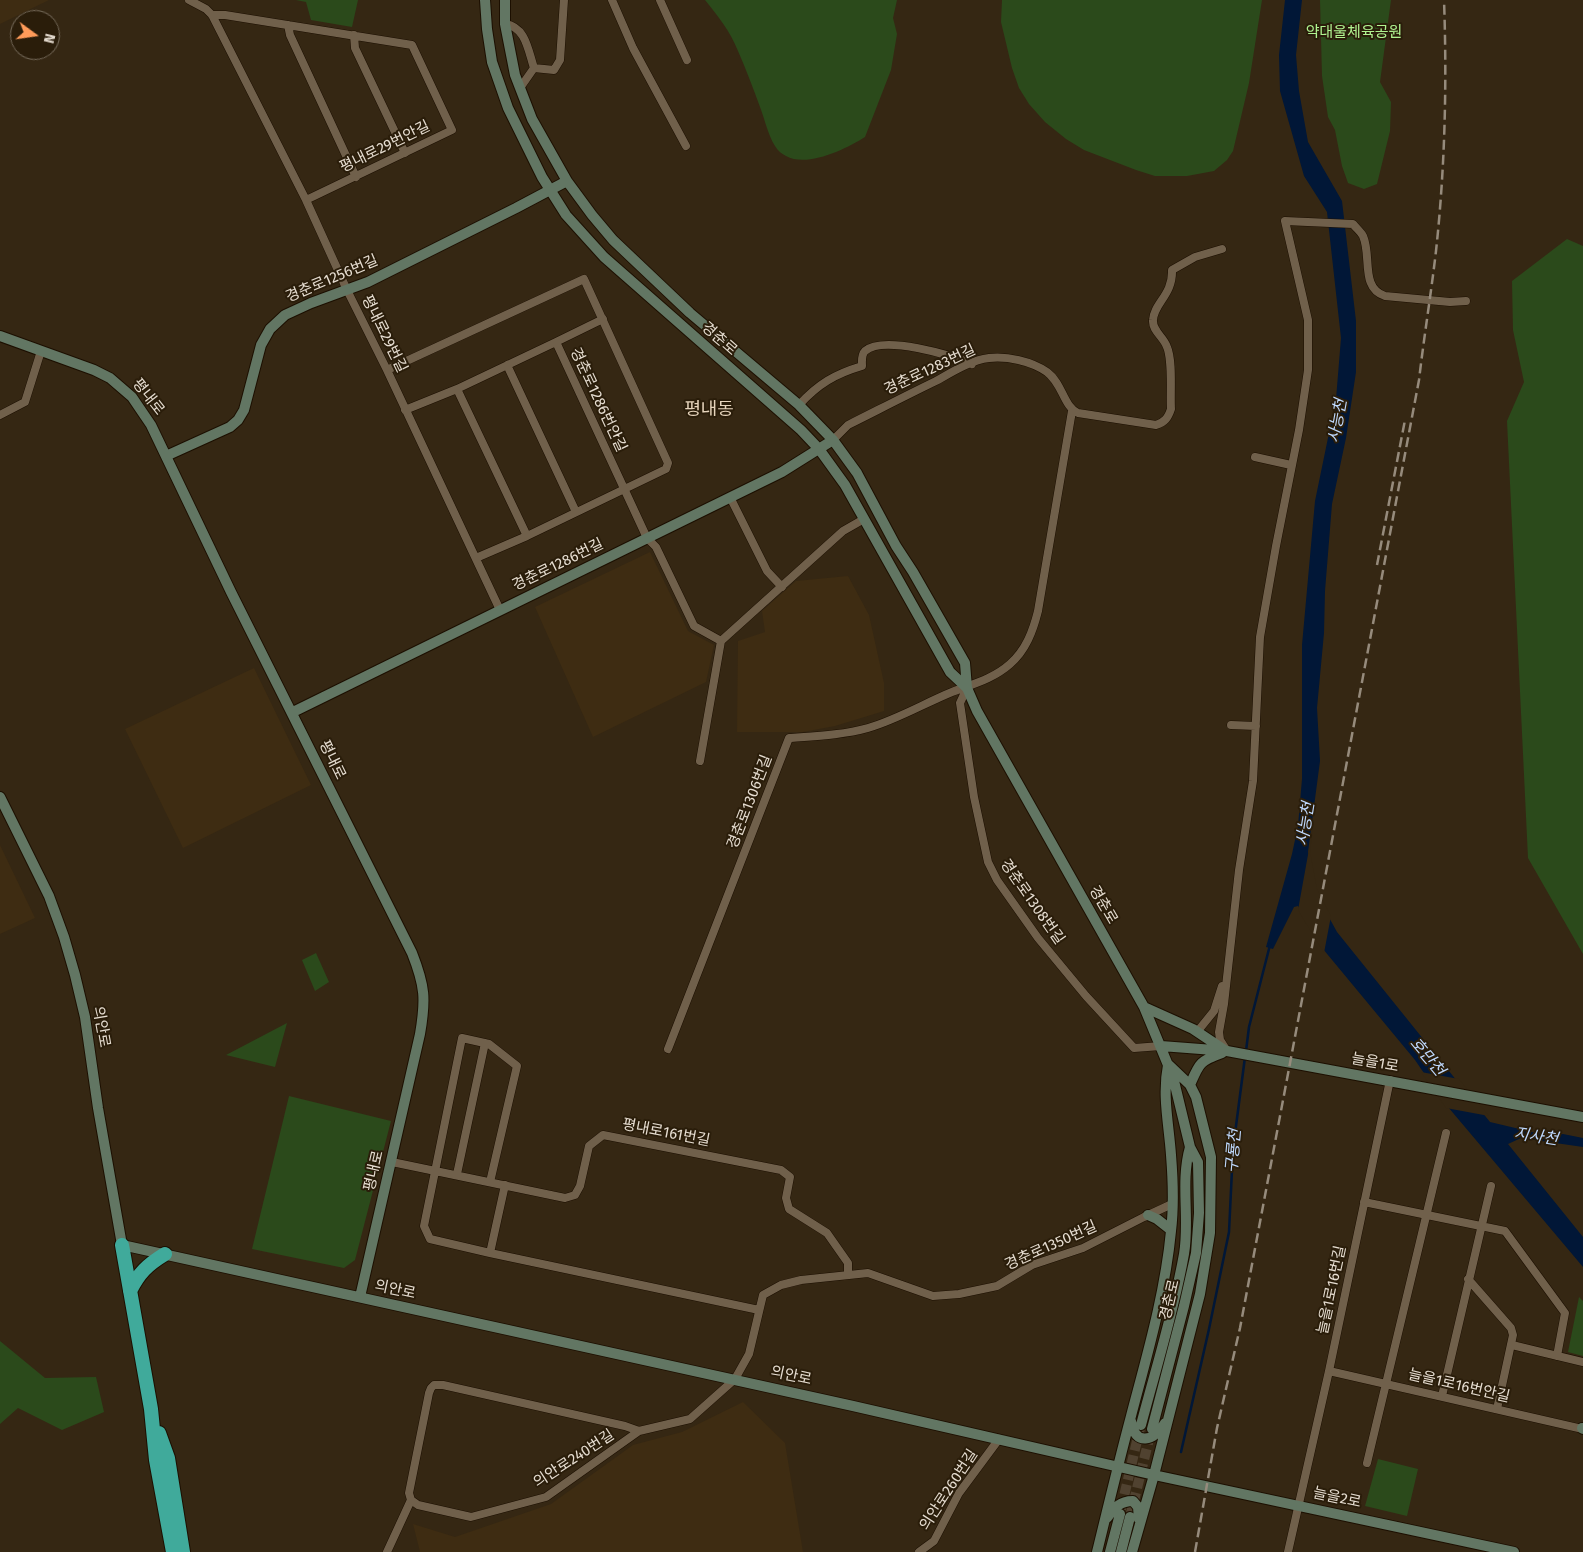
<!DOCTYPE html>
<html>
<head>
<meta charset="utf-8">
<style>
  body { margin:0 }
  #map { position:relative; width:1583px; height:1552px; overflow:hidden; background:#352713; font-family:"Fira Sans",sans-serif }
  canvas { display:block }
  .north { position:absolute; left:10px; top:10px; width:50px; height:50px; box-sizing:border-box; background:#2a1d0a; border:1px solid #756a5a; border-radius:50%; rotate:104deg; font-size:14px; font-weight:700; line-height:20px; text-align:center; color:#e6ddd1 }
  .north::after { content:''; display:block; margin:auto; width:18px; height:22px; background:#ff9b5a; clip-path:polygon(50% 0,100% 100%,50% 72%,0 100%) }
</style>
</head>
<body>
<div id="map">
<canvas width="1583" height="1552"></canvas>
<div class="north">N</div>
</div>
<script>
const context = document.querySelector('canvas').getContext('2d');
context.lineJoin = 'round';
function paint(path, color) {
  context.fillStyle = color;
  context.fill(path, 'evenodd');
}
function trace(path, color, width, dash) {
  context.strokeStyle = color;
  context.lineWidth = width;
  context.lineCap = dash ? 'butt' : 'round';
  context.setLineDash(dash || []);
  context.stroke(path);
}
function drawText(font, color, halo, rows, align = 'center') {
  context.font = font + ' "Fira Sans","Noto Sans KR",sans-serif';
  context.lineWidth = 4;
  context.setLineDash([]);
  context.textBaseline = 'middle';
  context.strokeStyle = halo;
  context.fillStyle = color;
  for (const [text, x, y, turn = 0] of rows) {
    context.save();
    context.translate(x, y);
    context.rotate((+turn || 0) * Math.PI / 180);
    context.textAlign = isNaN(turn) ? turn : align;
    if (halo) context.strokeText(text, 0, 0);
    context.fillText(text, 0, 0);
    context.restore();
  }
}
paint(new Path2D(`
  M0,0H49L0,24Z
  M650,552L688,631L714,645L706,682L593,737L535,607Z
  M848,576L869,615L884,683V711L835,726L803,732H737L738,641L765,632L762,611L796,581Z
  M254,668L311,785L183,848L125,729Z
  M0,845L35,918L0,934Z
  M743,1402L785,1443L803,1552H420L413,1524L455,1537L551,1504L633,1445L682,1432Z`), '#3e2c12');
paint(new Path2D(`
  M296,0H358L352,27L311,20L306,2Z
  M705,0H897L893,18L897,34L891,70L865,137C846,149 807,168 786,156C782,154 778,151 775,146C768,135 765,120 760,107C753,88 746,69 738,51C730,31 718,16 705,0Z
  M1002,0H1262L1249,83L1233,151L1227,160L1214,171L1187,176H1155L1136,170L1084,150L1066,139L1045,122L1029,104L1019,88L1012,68L1001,22Z
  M1320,0H1391L1380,82L1391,102L1390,131L1377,184L1364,189L1348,183L1342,166L1335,130L1328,117L1322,76Z
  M1567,239L1583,246V954L1528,858L1507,421L1524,382L1513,330L1512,281Z
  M316,953L329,982L315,991L302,960Z
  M287,1023L275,1067L226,1055Z
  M289,1096L391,1121L355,1260L344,1268L252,1249Z
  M1579,1297L1583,1301V1356L1568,1352Z
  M0,1341L45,1378L96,1377L104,1412L62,1430L18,1408L0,1424Z
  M1378,1459L1418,1469L1407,1516L1365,1506Z`), '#2b4a1b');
paint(new Path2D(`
  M1285,0H1302L1296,55L1299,91L1308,142L1342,201L1356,321V372L1346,438L1332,504L1325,591L1324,633L1317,708L1320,761L1308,852L1314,890L1337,932L1490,1122L1549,1136L1563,1134L1583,1138V1147L1521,1138L1508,1144L1583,1237V1267L1443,1101L1415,1060L1323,949L1298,906L1294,907L1273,949L1266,947L1292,854L1298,826L1302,779V645L1315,501L1336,399L1341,338L1327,212L1304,176L1280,91L1279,55Z`), '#011737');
paint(new Path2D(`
  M1313,827L1310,852L1317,889L1331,916L1324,953L1298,910Z
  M1421,1072L1459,1079L1489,1116L1446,1108Z`), '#352713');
trace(new Path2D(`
  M1246,1051L1249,1027L1270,945
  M1181,1452L1209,1329L1229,1232L1233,1149L1245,1057`), '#011737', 2.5);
trace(new Path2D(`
  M1121,1509L1140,1428
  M1130,1517L1151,1431`), '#504230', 10, [10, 5]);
const street = new Path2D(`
  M189,0L206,9L212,15L306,200L347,290L387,370L500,610
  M612,0L633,48L686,146
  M660,0L687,60
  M212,15H225L412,45L452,130L306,200
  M505,24C526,27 528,50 534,68
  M288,25L290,35L356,177
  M354,35L355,48L405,153
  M534,68L554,70L560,60L564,0
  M520,88L534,68
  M556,342L603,319
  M507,365L576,512
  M387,370L584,279L668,463L666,469L527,536L476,558
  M457,389L527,536
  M799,405C818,384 835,374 862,366C862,361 861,355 865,351C883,335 952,355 972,364
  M405,410L457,389L556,342L647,538L656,547L694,626L721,641
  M0,415L25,402L41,351
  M833,440L848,425C878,410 907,395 936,381C952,372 971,360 989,358C1007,356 1031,361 1047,372C1063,384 1063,406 1078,413L1156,425C1165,422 1168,418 1171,409C1170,393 1173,361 1167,347C1164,337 1152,331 1153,320C1154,303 1173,295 1172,270L1195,257L1222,249
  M1255,457L1291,465
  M730,497L767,571L782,587
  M967,688L960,703L974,797L988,862L997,880L1038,938L1086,996L1134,1048L1161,1046
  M1231,725L1256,726
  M700,761L721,641L843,531L864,519
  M1197,1032L1214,1011L1222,986
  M668,1049L789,738C816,736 843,735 868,728C896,720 925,703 952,692C973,684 993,679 1010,664C1026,650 1033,631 1038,611L1072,411
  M1227,1051L1220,1040L1219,1032L1224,1004L1239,870L1253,781L1260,637L1276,546L1299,430L1308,370V320L1285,221L1353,224C1356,228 1361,232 1363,236C1372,256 1360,288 1385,296L1450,302L1466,301
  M392,1162L565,1198L575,1195L580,1186L589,1146L603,1135L781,1170L790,1177L786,1198L789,1209L827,1233L848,1263V1275
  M457,1174L485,1043
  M490,1182L517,1066L489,1044L462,1038L424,1226L430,1239L490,1253L759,1310
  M1364,1202L1505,1231L1565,1313L1557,1356
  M490,1253L505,1185
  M1468,1279L1511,1328L1513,1335L1497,1409
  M1512,1345L1583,1362
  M1329,1371L1583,1429
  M1442,1396L1491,1186
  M1367,1463L1446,1133
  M411,1500L409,1493L429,1393L431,1388L434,1385H443L625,1426L639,1431
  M387,1552L411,1500L418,1505L471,1517L546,1497L639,1431L690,1419L735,1379L749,1354L763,1295L781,1285L801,1280L868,1273L933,1296L959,1294L997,1286L1032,1265L1083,1248L1144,1217L1172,1204
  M919,1552L934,1541L959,1493L999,1439
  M1288,1552L1329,1371L1390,1080`);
const secondary = new Path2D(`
  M485,0L487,29L492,62L508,108L542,177L566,215L604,257L801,430L819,449L845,485L950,672L967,688
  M505,0V24L515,75L532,119L567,181L592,215L613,240L690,313L799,405L833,440L857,473L896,546L913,572L965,663L967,688L977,711L1144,1007L1168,1065L1174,1081L1190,1147L1198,1162L1199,1213L1196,1253L1184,1306L1152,1429
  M0,336L94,370L110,378L132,397L151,425L231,592L412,953C425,986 426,999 420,1034L360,1297
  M166,456L230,427L238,420L244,410L261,345L270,329L285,315L311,303L368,282L516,208L567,181
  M293,712L782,472L833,440
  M0,797L49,896L64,937L75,975L85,1017L98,1108L122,1245L853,1406L1154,1475L1514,1552
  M1144,1007L1193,1029L1226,1051
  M1161,1046L1227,1051L1583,1117
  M1190,1085C1199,1064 1199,1061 1222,1053
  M1148,1215L1157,1219L1171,1230
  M1131,1421C1135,1447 1154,1441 1165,1423
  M1141,1425C1156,1368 1174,1311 1184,1254C1190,1219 1180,1182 1190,1147
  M1582,1428L1583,1429
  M1107,1518C1114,1508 1120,1501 1133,1501L1138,1507L1139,1519
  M1097,1552C1108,1507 1119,1461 1131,1416C1147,1355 1165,1294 1171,1231C1174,1206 1173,1180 1171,1155C1169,1125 1162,1096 1168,1065
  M1110,1552L1120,1514
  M1121,1552L1130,1517
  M1132,1552L1154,1475L1200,1294L1210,1233L1211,1157L1196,1097L1190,1085L1169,1065`);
const highway = new Path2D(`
  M122,1245L151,1409L156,1460L173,1552
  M130,1291C139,1273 147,1265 165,1254
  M159,1433L168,1458L183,1552`);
trace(street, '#1c0f00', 9);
trace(secondary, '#1c0f00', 12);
trace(highway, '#1c0f00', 16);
trace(street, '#70604b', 8);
trace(secondary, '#627663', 10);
trace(highway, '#40aa9b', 14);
trace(new Path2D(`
  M1377,565L1405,420
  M1195,1552L1217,1428L1240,1328L1419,380C1424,337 1431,294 1436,251C1445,168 1447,83 1444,0`), '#968b7c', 2.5, [10, 5]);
drawText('15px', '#b0f390', '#2a1d0a', [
  ["약대울체육공원",1354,33]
]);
drawText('15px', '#e6ddd1', '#2a1d0a', [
  ["평내로29번안길",385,147,-26],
  ["경춘로1256번길",332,279,-23],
  ["평내로29번길",384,334,64],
  ["경춘로",719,339,41],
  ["경춘로1283번길",930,370,-25],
  ["평내로",148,397,52],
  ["경춘로1286번안길",598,400,65],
  ["경춘로1286번길",558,565,-26],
  ["평내로",332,760,64],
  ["경춘로1306번길",750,802,-69],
  ["경춘로1308번길",1032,902,55],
  ["경춘로",1103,905,60],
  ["의안로",101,1027,80],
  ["늘을1로",1375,1063,10],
  ["평내로161번길",666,1133,11],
  ["평내로",374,1171,-77],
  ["경춘로1350번길",1051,1246,-24],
  ["의안로",395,1290,12],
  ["늘을1로16번길",1332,1290,-78],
  ["경춘로",1170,1300,-77],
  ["의안로",791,1376,12],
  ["늘을1로16번안길",1459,1386,13],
  ["의안로240번길",574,1459,-33],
  ["의안로260번길",949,1490,-57],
  ["늘을2로",1337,1498,12]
]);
drawText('italic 16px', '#bfd9fe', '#2a1d0a', [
  ["사능천",1338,421,-80],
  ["사능천",1306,824,-81],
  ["호만천",1427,1057,50],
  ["지사천",1536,1137,8],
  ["구룡천",1234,1151,-85]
]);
drawText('18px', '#e6d4bc', '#2a1d0a', [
  ["평내동",709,410]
]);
</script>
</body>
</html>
